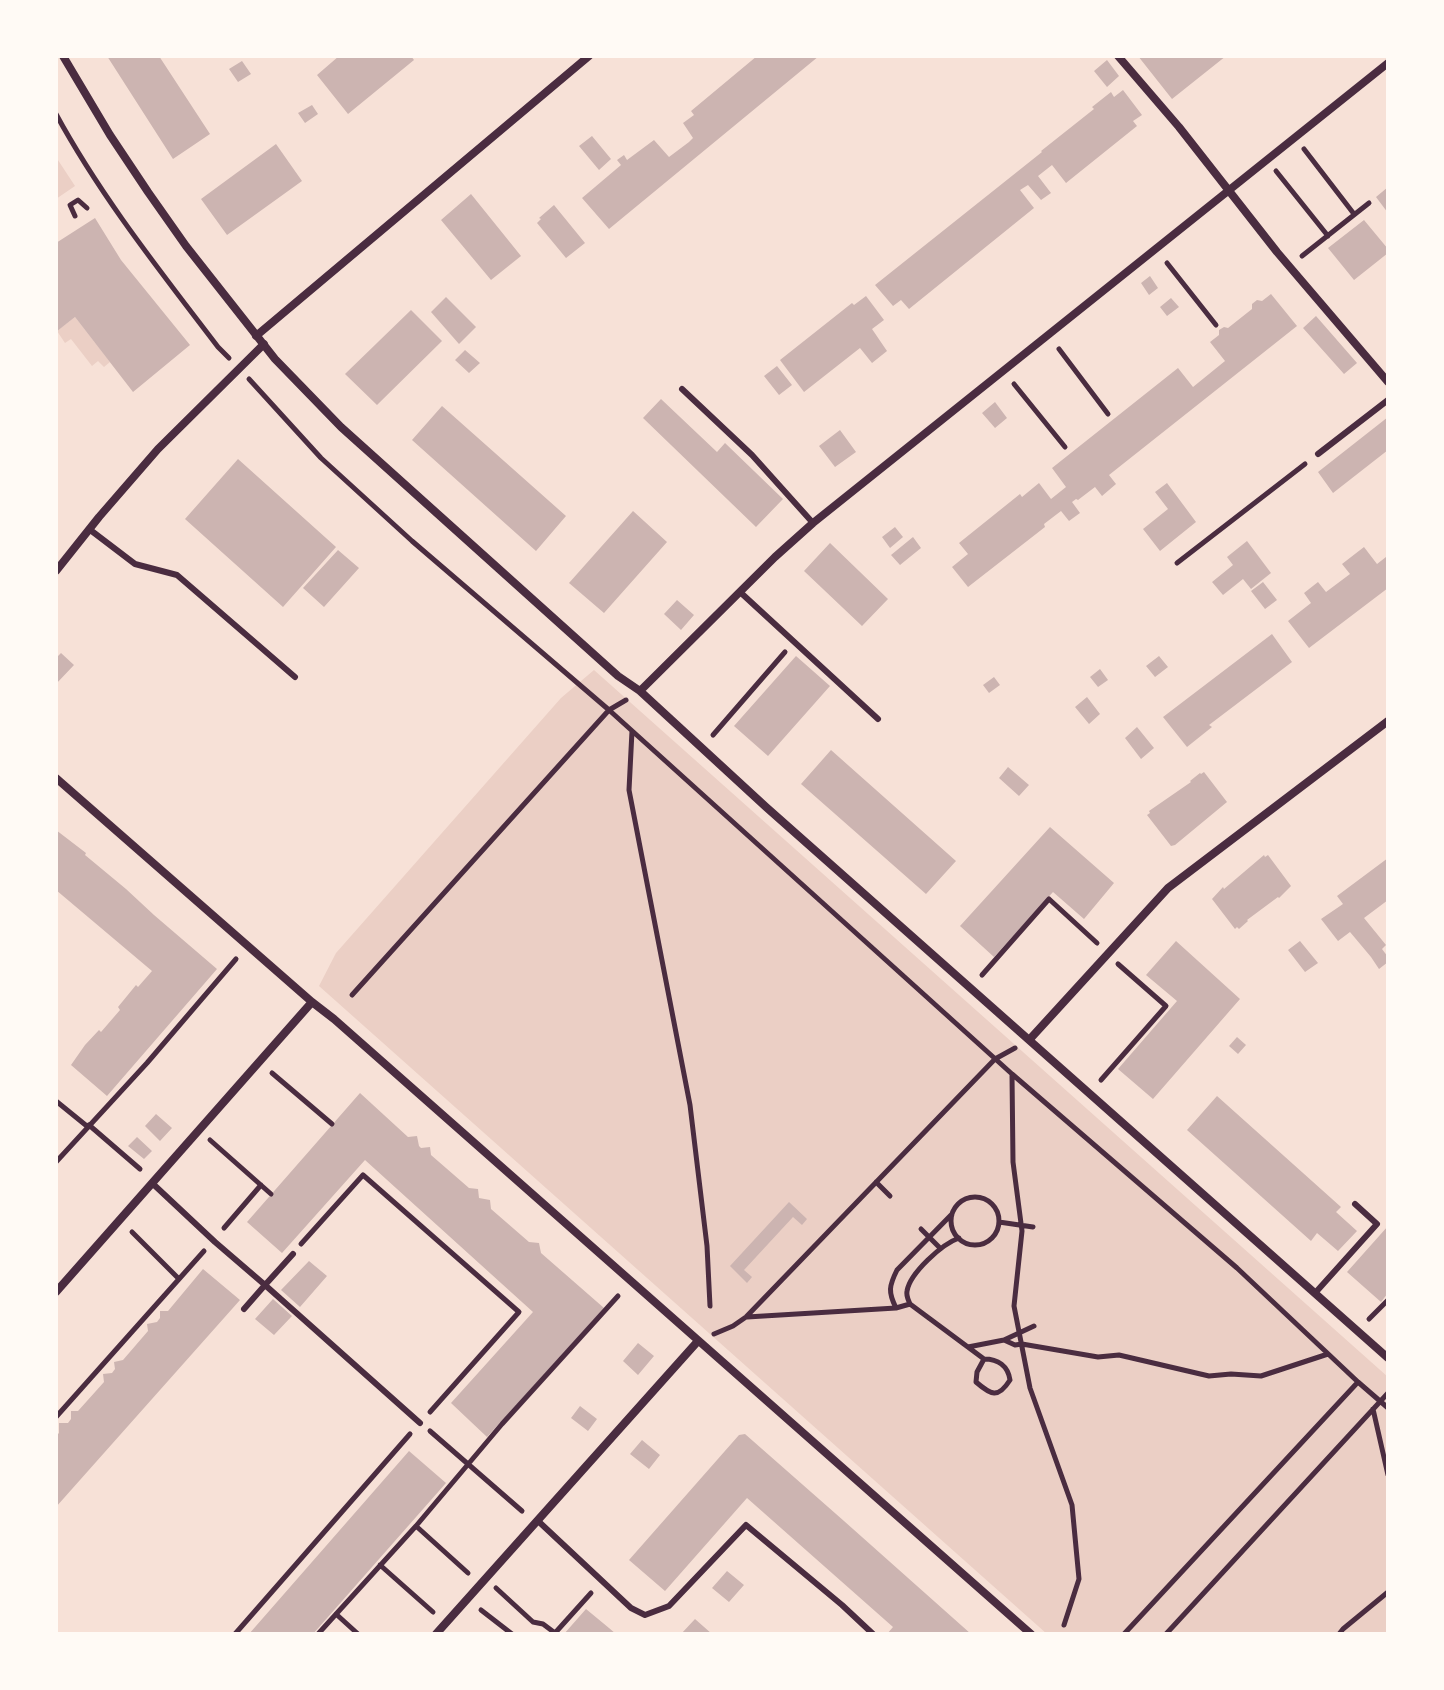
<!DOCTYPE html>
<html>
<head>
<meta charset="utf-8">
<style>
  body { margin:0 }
  #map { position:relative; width:1444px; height:1690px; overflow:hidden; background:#f7e1d7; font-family:"IBM Plex Sans",sans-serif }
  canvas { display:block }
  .frame { position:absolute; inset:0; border:58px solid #fffaf5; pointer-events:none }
</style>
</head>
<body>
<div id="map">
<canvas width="1444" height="1690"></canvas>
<div class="frame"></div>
</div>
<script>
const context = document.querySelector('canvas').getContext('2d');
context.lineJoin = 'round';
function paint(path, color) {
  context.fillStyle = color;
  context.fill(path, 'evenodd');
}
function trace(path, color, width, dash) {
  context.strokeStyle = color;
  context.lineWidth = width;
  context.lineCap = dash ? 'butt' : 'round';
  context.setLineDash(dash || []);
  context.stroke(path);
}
paint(new Path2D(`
  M56,157L75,186L56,199Z
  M75,317L110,362L104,367L98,361L92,366L71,339L65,343L57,331Z
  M594,670L1388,1377V1634H1047L319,986L336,953L561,698Z`), '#ebcfc5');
paint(new Path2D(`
  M107,56H159L210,134L173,159Z
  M339,56H411L414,60L348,114L317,75Z
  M757,56H819L609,229L582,198L621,165L617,160L624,155L627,160L654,140L669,157L689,142L693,138L683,123L694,115L691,111Z
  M1138,56H1226L1172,99Z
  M1107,60L1119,76L1107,87L1094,71Z
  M242,61L251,74L238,82L229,69Z
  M1123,90L1142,115L1133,121L1137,126L1066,183L1052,165L1038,176L1051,193L1041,200L1028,185L1020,190L1034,208L909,309L901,300L893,306L875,285L1042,152L1041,151L1094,109L1092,107L1111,92L1114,97Z
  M312,105L318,114L305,123L298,113Z
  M592,136L611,159L599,170L579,146Z
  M276,144L302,181L227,235L201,199Z
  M1388,187V213L1376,197Z
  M471,194L521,256L491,280L441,220Z
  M554,205L585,243L566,258L537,223L541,219L539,218Z
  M95,218L121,260L190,345L133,392L75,317L56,332V243Z
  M1364,220L1388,249V253L1354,280L1328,248Z
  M1150,276L1158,288L1149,295L1141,283Z
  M1271,294L1297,326L1109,475L1116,484L1102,496L1095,487L1078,500L1076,499L1072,502L1080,513L1069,521L1061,511L1044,524L1045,527L968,587L952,567L968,554L959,543L1020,494L1022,497L1039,483L1051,499L1066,487L1052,468L1178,368L1193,387L1225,361L1210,342L1219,335V330L1224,327L1228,328L1252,309V304L1257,300L1262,301Z
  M866,296L884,320L872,329L887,351L872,363L860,348L804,392L780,360L852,303L854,305Z
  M446,297L476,327L459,344L431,312Z
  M1171,298L1179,307L1167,316L1160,307Z
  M411,310L442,341L377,405L345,374Z
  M1316,316L1357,363L1344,374L1303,328Z
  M465,350L480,363L469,373L455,360Z
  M777,366L792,385L779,395L764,376Z
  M661,399L717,452L725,443L783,499L756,527L643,418Z
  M995,402L1007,418L995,428L982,413Z
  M442,406L566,516L536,551L412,440Z
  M1388,417V450L1333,493L1318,472Z
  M840,430L856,452L835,467L819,446Z
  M238,459L336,547L283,607L185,519Z
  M1167,483L1196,522L1160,551L1143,529L1168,509L1155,492Z
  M633,511L667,542L604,613L569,583Z
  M895,527L903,537L890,548L882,537Z
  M913,537L921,548L900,565L891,555Z
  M1247,541L1271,573L1251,589L1243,579L1223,595L1212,582L1233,565L1227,557Z
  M830,543L888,599L862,626L804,571Z
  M1364,547L1377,564L1386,557L1388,561V588L1309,648L1288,621L1311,603L1304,593L1318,582L1326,592L1350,574L1342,564Z
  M338,550L359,568L324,607L303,588Z
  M1263,582L1277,600L1265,609L1251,591Z
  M677,600L694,615L681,630L664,614Z
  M1272,634L1292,662L1209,725L1212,727L1187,747L1163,717Z
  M61,653L74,665L56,684V658Z
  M796,656L830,686L768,756L734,726Z
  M1159,656L1168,667L1155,677L1146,666Z
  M1100,669L1108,680L1098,687L1090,677Z
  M994,677L1000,685L989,693L983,685Z
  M1087,697L1100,714L1089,724L1075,707Z
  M1137,727L1154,748L1141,759L1125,738Z
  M831,750L956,861L926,894L801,784Z
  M1008,767L1029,785L1019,796L999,778Z
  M1204,772L1227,802L1175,845L1171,846L1147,815L1150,813L1149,811L1191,782L1190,781L1200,773L1201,774Z
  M1050,827L1114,883L1084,919L1053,892L994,957L960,926Z
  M56,830L86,853L85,855L126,889L154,915L217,969L107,1096L71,1065L85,1045L99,1030L101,1032L120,1010L118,1007L136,985L138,987L152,971L56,890Z
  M1264,855L1265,857L1268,855L1291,886L1279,898L1278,897L1247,920L1248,921L1239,929L1237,927L1235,929L1212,899L1223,887L1224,889Z
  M1388,858V900L1364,918L1386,945L1382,949L1388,957V962L1379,969L1371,957L1350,932L1338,941L1321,919L1343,904L1337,896Z
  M1176,941L1240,999L1153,1099L1118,1069L1177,1001L1146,975Z
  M1300,941L1318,963L1305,972L1288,950Z
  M1237,1037L1246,1045L1238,1054L1229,1046Z
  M360,1093L408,1137L417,1136L419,1146L421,1148L430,1147L431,1155L469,1188L478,1189L479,1198L490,1200L491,1209L529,1242L539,1243L541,1253L604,1308L487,1437L451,1403L533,1312L365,1160L282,1253L247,1222Z
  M1217,1096L1341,1207L1336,1212L1357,1231L1338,1251L1317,1233L1311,1241L1187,1130Z
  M156,1114L172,1128L160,1141L145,1126Z
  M137,1137L152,1151L144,1159L128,1146Z
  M789,1202L807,1219L802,1225L793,1217L744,1270L752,1277L747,1283L730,1266Z
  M1388,1226V1293L1381,1302L1347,1272Z
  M309,1261L327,1276L300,1307L281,1290Z
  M203,1269L240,1300L56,1507V1436L59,1433V1423H68L71,1419V1411H78L104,1382L103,1374L112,1373L115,1369L114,1362L123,1360L148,1331L147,1324L157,1322L160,1318V1311H168Z
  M273,1299L292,1316L274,1335L255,1319Z
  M638,1343L654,1356L638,1375L623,1361Z
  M580,1406L597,1419L588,1431L571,1418Z
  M745,1434L844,1521L971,1634H887L893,1627L747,1498L665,1591L629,1560L739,1435Z
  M642,1440L660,1455L649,1469L630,1454Z
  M409,1451L446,1483L313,1634H249Z
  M727,1571L744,1585L729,1602L712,1588Z
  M586,1609L609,1628L616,1634H564Z
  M695,1619L712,1634H681Z`), '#ccb4b1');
trace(new Path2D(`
  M56,114C101,197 161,272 218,347L229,358
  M1304,149L1354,214
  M1276,171L1328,236
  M75,216L70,205L78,200L87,208
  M1302,256L1369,203
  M1167,263L1216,325
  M1059,349L1108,414
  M249,379L321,458L412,541L609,710L1012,1074L1237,1268L1358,1382L1388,1408
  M1014,384L1065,447
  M1177,563L1305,464
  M632,731L629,790L690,1105L707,1246L710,1306
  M713,735L785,652
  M982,975L1049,899L1097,943
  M352,995L609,710L626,700
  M272,1073L332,1124
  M1012,1075L1013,1162L1022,1231L1014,1306L1030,1388L1072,1505L1079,1579L1064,1625
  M1101,1080L1166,1006L1118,964
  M56,1101L88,1127
  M89,1125L140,1169
  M210,1140L271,1194
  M56,1162L147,1063L236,959
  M876,1182L890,1196
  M951 1221a24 24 0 1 1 48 0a24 24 0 1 1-48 0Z
  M999,1222L1033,1227
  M224,1228L261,1185
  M921,1229L940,1248
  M132,1232L179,1279
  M301,1244L363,1175L519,1312L430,1412
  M910,1304C908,1299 906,1296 907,1291C910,1273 942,1244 959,1238
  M896,1308C888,1292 889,1286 897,1270L952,1214
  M747,1317L896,1308L910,1304L984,1359
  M1369,1319L1388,1300
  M714,1334L733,1326L746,1317L995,1059L1015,1048
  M1004,1340L1015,1345L1022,1344L1098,1357L1119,1355L1209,1376L1231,1374L1261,1376L1328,1354
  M968,1347L1004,1340L1034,1326
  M984,1359C998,1359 1008,1366 1010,1380C998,1399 991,1395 976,1382L977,1372Z
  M1373,1409L1388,1475
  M56,1417L204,1251
  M430,1431L522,1511
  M416,1526L468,1573
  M380,1565L433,1612
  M496,1588L533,1622L543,1624L555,1633
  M481,1610L512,1634
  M336,1614L358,1634
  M555,1633L591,1593
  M235,1634L410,1434
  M318,1634L416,1526L502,1424L618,1296
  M1124,1634L1358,1382
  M1166,1634L1388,1393
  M1339,1634L1343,1629L1388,1592`), '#4a2c40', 5);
trace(new Path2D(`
  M682,389L752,455L813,523
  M1318,454L1388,400
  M89,529L135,564L177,575L295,677
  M740,592L878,719
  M152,1183L215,1242L265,1285L293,1254
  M1316,1292L1377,1224L1355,1204
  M244,1309L265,1285L420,1423
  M537,1520L631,1608L645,1615L669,1606L746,1525L842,1605L873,1634`), '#4a2c40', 6);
trace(new Path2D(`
  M63,56L110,135L148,192L186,246L275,359L341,427L618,676L640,691L766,807L1388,1358
  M1118,56L1179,127L1277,252L1388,382
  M256,336L589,56
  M56,571L99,517L158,449L264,344
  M640,691L775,557L813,523L1388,63
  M56,778L312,1002L334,1019L1031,1634
  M1030,1039L1168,888L1388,721
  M56,1292L312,1002
  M436,1634L698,1341`), '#4a2c40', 8);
</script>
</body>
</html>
